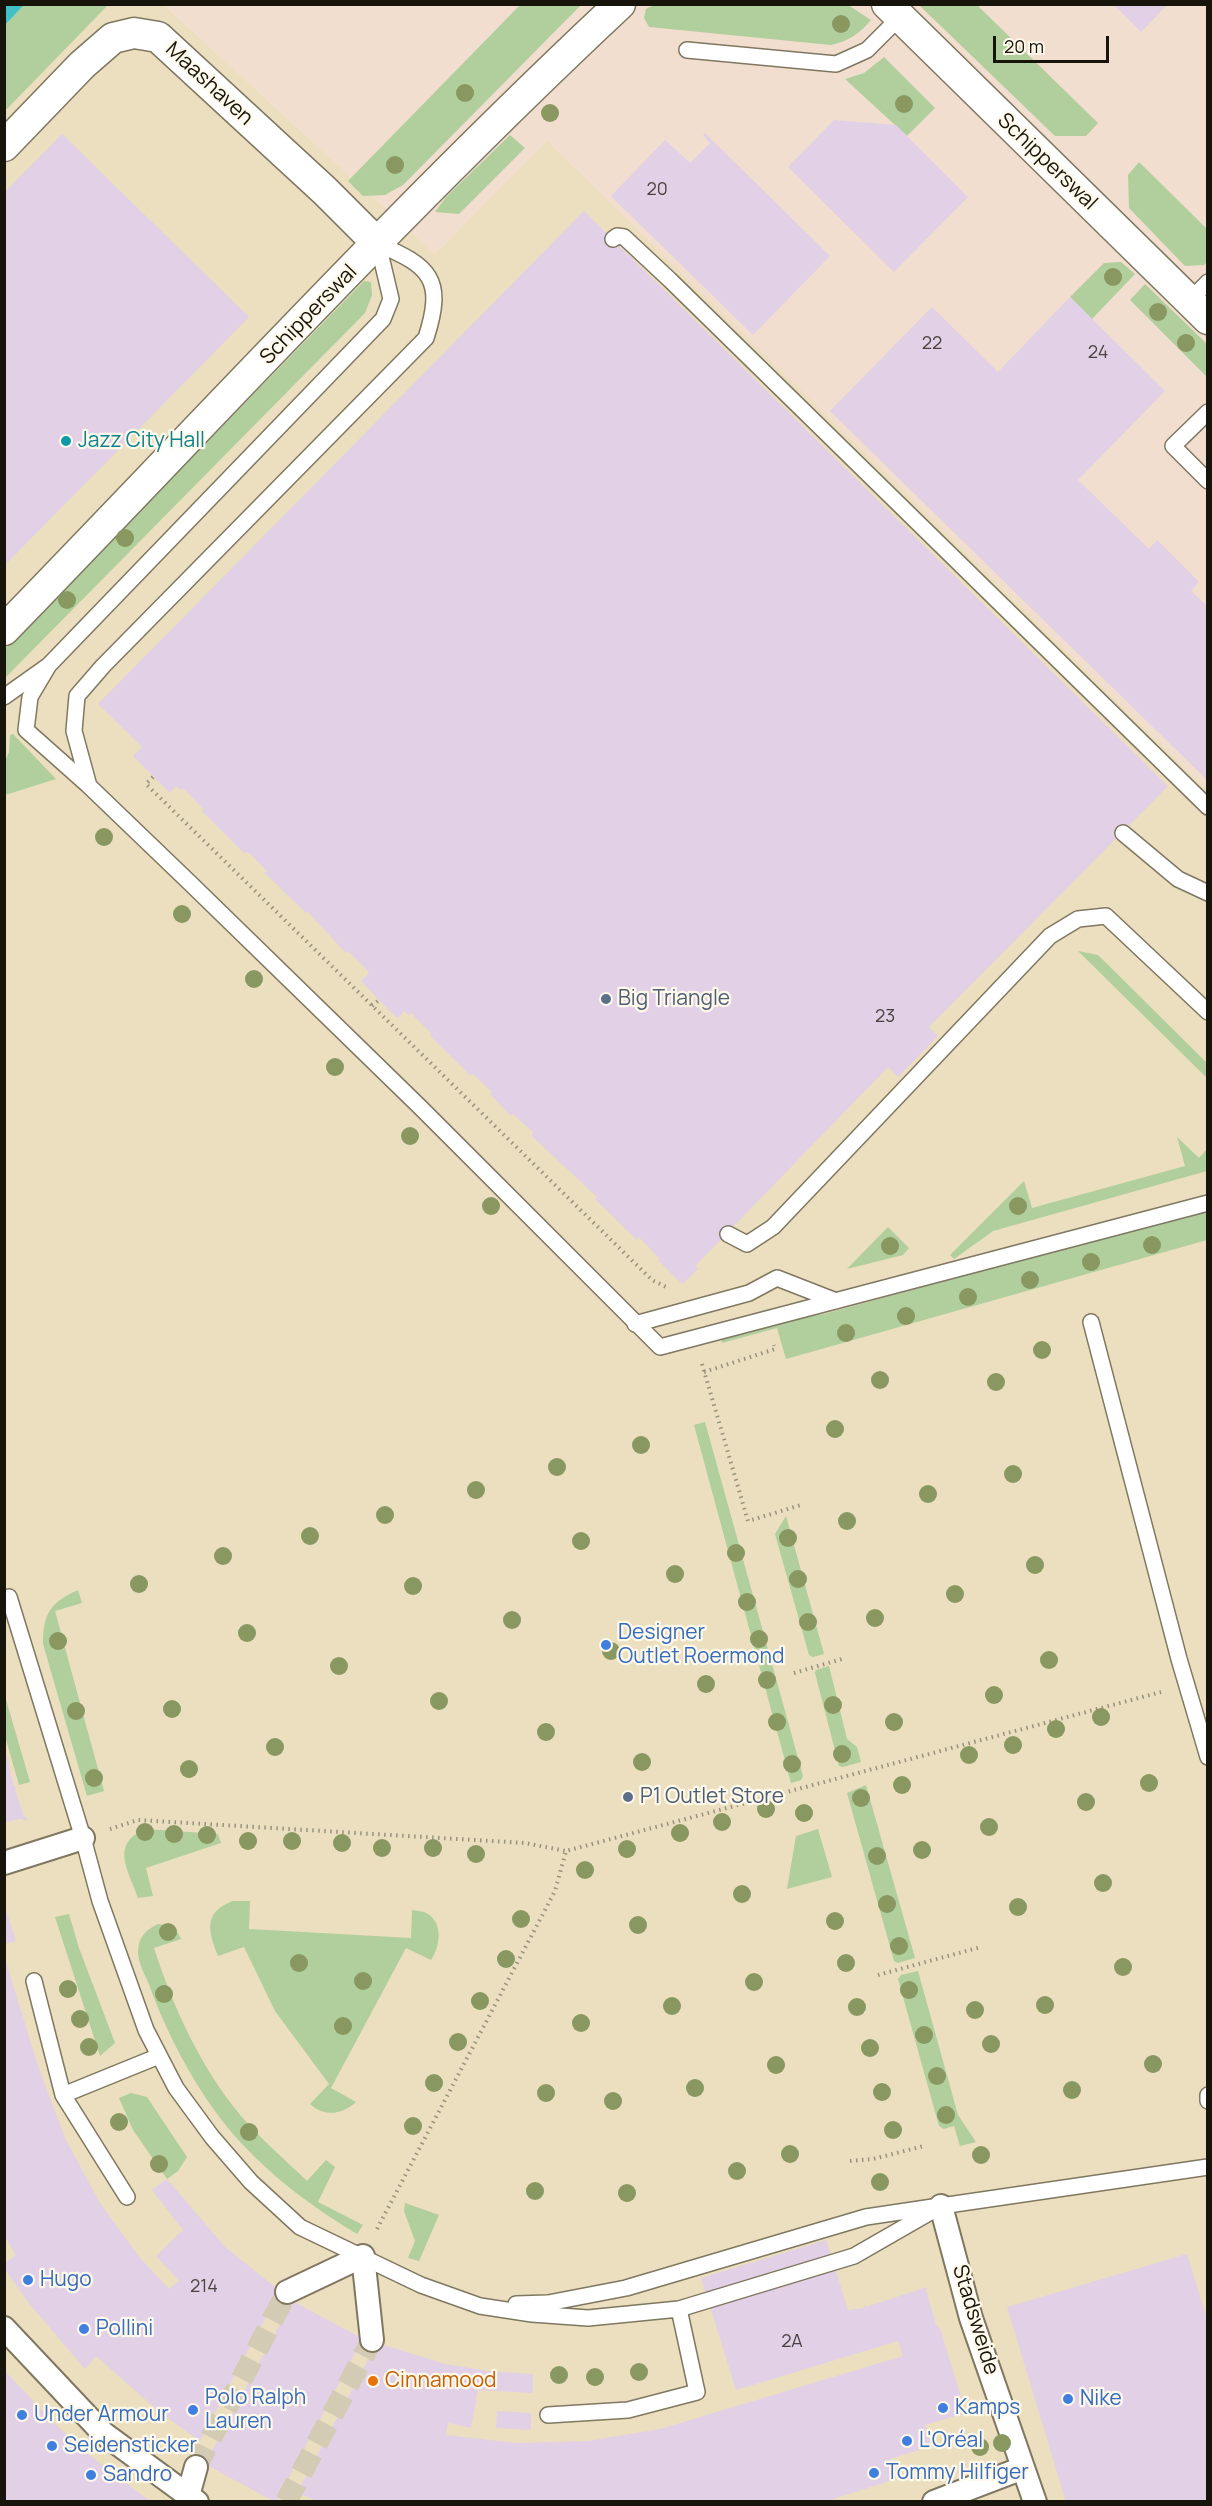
<!DOCTYPE html>
<html>
<head>
<meta charset="utf-8">
<style>
  body { margin:0 }
  #map { position:relative; width:1212px; height:2506px; overflow:hidden; background:#f5ebd2; font-family:Manrope,sans-serif }
  canvas { display:block }
  .frame { position:absolute; inset:0; border:6px solid #17140b; pointer-events:none }
  .scale { position:absolute; left:993px; top:36px; width:116px; height:27px; box-sizing:border-box; border:3px solid #17140b; border-top:0; padding-left:8px; font-size:18px; line-height:21px; white-space:nowrap; color:#17140b; -webkit-text-stroke:4px #fef9ea; paint-order:stroke }
</style>
</head>
<body>
<div id="map">
<canvas width="1212" height="2506"></canvas>
<div class="frame"></div>
<div class="scale">20 m</div>
</div>
<script>
const context = document.querySelector('canvas').getContext('2d');
context.lineJoin = 'round';
function paint(path, color) {
  context.fillStyle = color;
  context.fill(path, 'evenodd');
}
function trace(path, color, width, dash) {
  context.strokeStyle = color;
  context.lineWidth = width;
  context.lineCap = dash ? 'butt' : 'round';
  context.setLineDash(dash || []);
  context.stroke(path);
}
function drawText(font, color, halo, rows, align = 'center') {
  context.font = font + ' Manrope,sans-serif';
  context.lineWidth = 4.5;
  context.setLineDash([]);
  context.textBaseline = 'middle';
  context.strokeStyle = halo;
  context.fillStyle = color;
  for (const [text, x, y, turn = 0] of rows) {
    context.save();
    context.translate(x, y);
    context.rotate((+turn || 0) * Math.PI / 180);
    context.textAlign = isNaN(turn) ? turn : align;
    if (halo) context.strokeText(text, 0, 0);
    context.fillText(text, 0, 0);
    context.restore();
  }
}
paint(new Path2D(`
  M108,5H164L435,254L547,140L1207,789V2501L5,2502V109Z`), '#ebdfbf');
paint(new Path2D(`
  M164,5H1207V789L547,141L435,254Z`), '#f1dece');
paint(new Path2D(`
  M24,5H108L5,111V25Z
  M520,5H581L403,185L385,195L363,196L348,181Z
  M848,5L871,20C859,34 849,41 831,45L649,27L644,18L646,9L654,5Z
  M919,5H977L1098,123L1086,136H1055Z
  M884,57L935,108L907,136L845,79L864,73Z
  M510,135L525,148L459,214L435,212L446,197Z
  M1139,162L1207,229V262L1204,265L1185,266L1129,208L1128,175Z
  M1121,262L1135,274L1092,319L1070,297L1104,263Z
  M364,281L371,282L372,295L365,313L5,678V649Z
  M1145,284L1207,344V377L1130,300Z
  M13,734L56,779L5,795V761L9,752L10,735Z
  M1078,951L1098,955L1207,1063V1078Z
  M1177,1137L1199,1158L1207,1149V1171L993,1231L954,1259L950,1255L1024,1181L1032,1208L1185,1166Z
  M1207,1209V1240L786,1359L777,1328L722,1343L721,1336L776,1321L824,1314Z
  M888,1227L909,1248L903,1255L847,1269Z
  M705,1422L803,1776L801,1780L791,1783L694,1425Z
  M786,1516L824,1654L813,1657L809,1655L775,1534Z
  M78,1590L82,1603L55,1611L104,1791L87,1796L43,1644C43,1613 51,1602 78,1590Z
  M829,1666L847,1739L857,1747L861,1762L843,1767L839,1766L815,1673L816,1670Z
  M5,1696L30,1782L19,1785L5,1736Z
  M866,1785L915,1958L898,1963L894,1961L847,1793Z
  M145,1829L218,1834L221,1843L146,1868L153,1896L138,1898C128,1869 110,1845 145,1829Z
  M818,1829L832,1877L787,1889L796,1836Z
  M233,1901H250L249,1929L411,1938L412,1910C416,1911 423,1911 426,1913C444,1922 440,1947 431,1960L406,1948L331,2088L356,2102C341,2115 325,2117 310,2104L329,2084L275,2011L244,1947L218,1956C208,1931 203,1912 233,1901Z
  M69,1914L79,1948L115,2043L100,2056L55,1917Z
  M158,1924C170,1925 176,1927 181,1939L154,1948C173,2007 201,2068 241,2116C261,2139 285,2160 307,2181L326,2160L335,2167L318,2202L363,2225L357,2234C314,2208 277,2181 242,2144C200,2098 169,2040 148,1982C144,1973 138,1962 138,1952C138,1937 146,1930 158,1924Z
  M918,1971L958,2115L976,2142L960,2146L954,2126L944,2129L939,2126L898,1979L901,1975Z
  M131,2093L147,2097L187,2157L178,2171L167,2179L133,2130L119,2098Z
  M405,2203L439,2215L419,2261L408,2258L415,2241L404,2211Z`), '#b1ce9d');
paint(new Path2D(`
  M5,4L24,5L5,25L4,5Z`), '#41c0c6');
paint(new Path2D(`
  M1113,4H1168L1141,32Z
  M834,120L896,125L968,197L894,272L788,167Z
  M705,133L830,256L753,335L611,196L665,140L690,163L710,143L703,135Z
  M62,134L249,317L4,566V193Z
  M584,211L1168,786L929,1027L938,1036L898,1077L888,1067L695,1266L698,1269L682,1284L658,1260L660,1259L658,1257L639,1237L637,1240L595,1199L597,1197L532,1136L533,1132L513,1114L511,1116L490,1094L492,1092L473,1074L471,1076L430,1036L432,1034L411,1013L409,1016L405,1011L397,1018L379,1000L361,981L369,973L367,970L348,951L346,953L308,912L306,913L265,873L267,871L248,852L244,853L202,811L204,810L183,788L181,790L176,786L170,793L133,756L142,747L98,704Z
  M1070,297L1165,391L1078,480L1149,549L1157,540L1199,582L1191,591L1208,607V781L830,411L932,307L998,372Z
  M4,1756H7L14,1787L16,1786L15,1790L24,1817L26,1816L27,1820L24,1821L22,1818L4,1823Z
  M4,1904L16,1941L4,1944Z
  M5,1959L38,2066L65,2138L100,2203L140,2258L169,2289L179,2281L156,2256L183,2230L152,2190L167,2179L225,2247L280,2291L200,2441L162,2414L96,2356L85,2369L27,2301L5,2269V2263L16,2255L4,2235Z
  M826,2240L848,2310L864,2308V2305L866,2307L927,2287L926,2290L936,2325L940,2328L966,2413L925,2425L932,2446L890,2459L896,2479L824,2502H320L297,2493L377,2343L445,2364L488,2371L533,2374V2393L478,2390L471,2428L448,2423L446,2435L516,2443L588,2441L660,2429L903,2356L898,2341L736,2390L701,2278Z
  M1187,2254L1208,2322V2502H1066L1007,2307Z
  M287,2298L367,2341L362,2340L277,2500L280,2502H275L205,2464L291,2303Z
  M4,2370L52,2421L84,2451L151,2502H4Z
  M497,2411L531,2413V2430L496,2428Z`), '#e2d0e6');
trace(new Path2D(`
  M196,2467L287,2292
  M286,2502L372,2340`), '#d4cbb4', 22, [22, 11]);
const service = new Path2D(`
  M687,50L836,64L867,50L900,17
  M613,239L617,236L624,237L670,280L1208,807
  M1189,301L1208,282
  M1208,412L1173,446L1208,481
  M49,665L30,697L26,730L89,786L190,883L420,1107L660,1347L1208,1203
  M4,697L49,665L383,319L391,299L378,244
  M89,786L74,731L77,696L103,666L426,338C445,279 430,266 378,244
  M1123,833L1178,879L1208,893
  M728,1234L747,1244L773,1227L1050,936L1078,919L1106,916L1208,1012
  M1091,1322L1179,1659L1208,1757
  M635,1324L749,1293L777,1278L836,1301
  M4,1599L9,1597L83,1838L100,1901L146,2030L176,2088L212,2137L251,2182L300,2227L421,2285L480,2306L532,2314L588,2318L679,2309L854,2256L941,2206L1208,2167
  M34,1981L63,2095L127,2197
  M63,2095L159,2056
  M1208,2095V2101
  M516,2304L548,2303L626,2288L866,2217L933,2207
  M548,2415L628,2410L697,2392L679,2309`);
const pedestrian = new Path2D(`
  M4,1863L83,1838
  M941,2206L971,2318L1035,2502
  M287,2292L363,2256L372,2340
  M4,2328L103,2433L197,2502
  M188,2496L196,2467
  M934,2502L1023,2468`);
const minor = new Path2D(`
  M887,4L1208,319
  M4,146L82,65L113,38L134,33L158,37L325,191L378,244
  M4,630C208,420 406,204 620,4`);
trace(service, '#7f7760', 18);
trace(pedestrian, '#7f7760', 26);
trace(minor, '#7f7760', 33);
trace(new Path2D(`
  M153,777L146,784L652,1280L666,1287
  M372,1006L379,1000
  M702,1364L748,1521L801,1505
  M704,1372L775,1349L774,1345
  M794,1673L842,1659
  M110,1829L138,1820L525,1843L566,1851
  M878,1975L981,1947
  M850,2161L873,2159L924,2146
  M377,2229L555,1891L566,1851L1161,1692`), '#98917e', 4, [1.5, 4.5]);
trace(service, '#fff', 15);
trace(pedestrian, '#fff', 22);
trace(minor, '#fff', 30);
context.fillStyle = '#889860';
for (const [x, y] of [
  [841,24],
  [465,93],
  [904,104],
  [550,113],
  [395,165],
  [1113,277],
  [1158,312],
  [1186,343],
  [125,538],
  [67,600],
  [104,837],
  [182,914],
  [254,979],
  [335,1067],
  [410,1136],
  [491,1206],
  [1018,1206],
  [1152,1245],
  [890,1246],
  [1091,1262],
  [1030,1280],
  [968,1297],
  [906,1316],
  [846,1333],
  [1042,1350],
  [880,1380],
  [996,1382],
  [835,1429],
  [641,1445],
  [557,1467],
  [1013,1474],
  [476,1490],
  [928,1494],
  [385,1515],
  [847,1521],
  [310,1536],
  [788,1538],
  [581,1541],
  [736,1553],
  [223,1556],
  [1035,1565],
  [675,1574],
  [798,1579],
  [139,1584],
  [413,1586],
  [955,1594],
  [747,1602],
  [875,1618],
  [512,1620],
  [808,1622],
  [247,1633],
  [759,1639],
  [58,1641],
  [611,1651],
  [1049,1660],
  [339,1666],
  [767,1680],
  [706,1684],
  [994,1695],
  [439,1701],
  [833,1705],
  [172,1709],
  [76,1711],
  [1101,1717],
  [777,1722],
  [894,1722],
  [1056,1729],
  [546,1732],
  [1013,1745],
  [275,1747],
  [842,1754],
  [969,1755],
  [642,1762],
  [792,1764],
  [189,1769],
  [94,1778],
  [1149,1783],
  [902,1785],
  [861,1798],
  [1086,1802],
  [766,1809],
  [804,1813],
  [722,1822],
  [989,1827],
  [145,1832],
  [680,1833],
  [174,1834],
  [207,1835],
  [248,1841],
  [292,1841],
  [342,1843],
  [382,1848],
  [433,1848],
  [627,1849],
  [922,1850],
  [476,1854],
  [877,1856],
  [585,1870],
  [1103,1883],
  [742,1894],
  [887,1904],
  [1018,1907],
  [521,1919],
  [835,1921],
  [638,1925],
  [168,1932],
  [899,1946],
  [506,1959],
  [299,1963],
  [846,1963],
  [1123,1967],
  [363,1981],
  [754,1982],
  [68,1989],
  [909,1990],
  [164,1994],
  [480,2001],
  [1045,2005],
  [672,2006],
  [857,2007],
  [975,2010],
  [80,2019],
  [581,2023],
  [343,2026],
  [924,2035],
  [458,2042],
  [991,2044],
  [89,2047],
  [870,2048],
  [1153,2064],
  [776,2065],
  [937,2076],
  [434,2083],
  [695,2088],
  [1072,2090],
  [882,2092],
  [546,2093],
  [613,2101],
  [946,2115],
  [119,2122],
  [413,2126],
  [893,2130],
  [249,2132],
  [790,2154],
  [981,2155],
  [159,2164],
  [737,2171],
  [880,2182],
  [535,2191],
  [627,2193],
  [639,2372],
  [559,2375],
  [595,2377],
  [1002,2443],
  [980,2447]
]) {
  context.beginPath();
  context.arc(x, y, 9, 0, 2 * Math.PI);
  context.fill();
}
for (const [x, y, r, color] of [
  [66,441,6,"#0f9aa8"],
  [606,999,6,"#5c6f8a"],
  [606,1645,6,"#3f7fe0"],
  [628,1797,6,"#5c6f8a"],
  [28,2280,6,"#3f7fe0"],
  [84,2329,6,"#3f7fe0"],
  [373,2381,6,"#e8710a"],
  [1068,2399,6,"#3f7fe0"],
  [943,2408,6,"#3f7fe0"],
  [193,2410,6,"#3f7fe0"],
  [22,2415,6,"#3f7fe0"],
  [907,2441,6,"#3f7fe0"],
  [52,2446,6,"#3f7fe0"],
  [874,2473,6,"#3f7fe0"],
  [91,2475,6,"#3f7fe0"]
]) {
  const dot = new Path2D();
  dot.arc(x, y, r, 0, 2 * Math.PI);
  context.fillStyle = color;
  context.fill(dot);
  trace(dot, '#fef9ea', 2);
}
drawText('18px', '#4a4342', null, [
  ["20",657,190],
  ["22",932,344],
  ["24",1098,353],
  ["23",885,1017],
  ["214",204,2287],
  ["2A",792,2342]
]);
drawText('21px', '#17140b', '#fef9ea', [
  ["Maashaven",209,84,43],
  ["Schipperswal",1047,162,44],
  ["Schipperswal",309,315,-46],
  ["Stadsweide",975,2320,73]
]);
drawText('21px', '#0d838f', '#fef9ea', [
  ["Jazz City Hall",78,441]
], 'left');
drawText('21px', '#4e5e75', '#fef9ea', [
  ["Big Triangle",618,999],
  ["P1 Outlet Store",640,1797]
], 'left');
drawText('21px', '#366cbe', '#fef9ea', [
  ["Designer",618,1633],
  ["Outlet Roermond",618,1657],
  ["Hugo",40,2280],
  ["Pollini",96,2329],
  ["Polo Ralph",205,2398],
  ["Lauren",205,2422],
  ["Nike",1080,2399],
  ["Kamps",955,2408],
  ["Under Armour",34,2415],
  ["L'Oréal",919,2441],
  ["Seidensticker",64,2446],
  ["Tommy Hilfiger",886,2473],
  ["Sandro",103,2475]
], 'left');
drawText('21px', '#c56008', '#fef9ea', [
  ["Cinnamood",385,2381]
], 'left');
</script>
</body>
</html>
